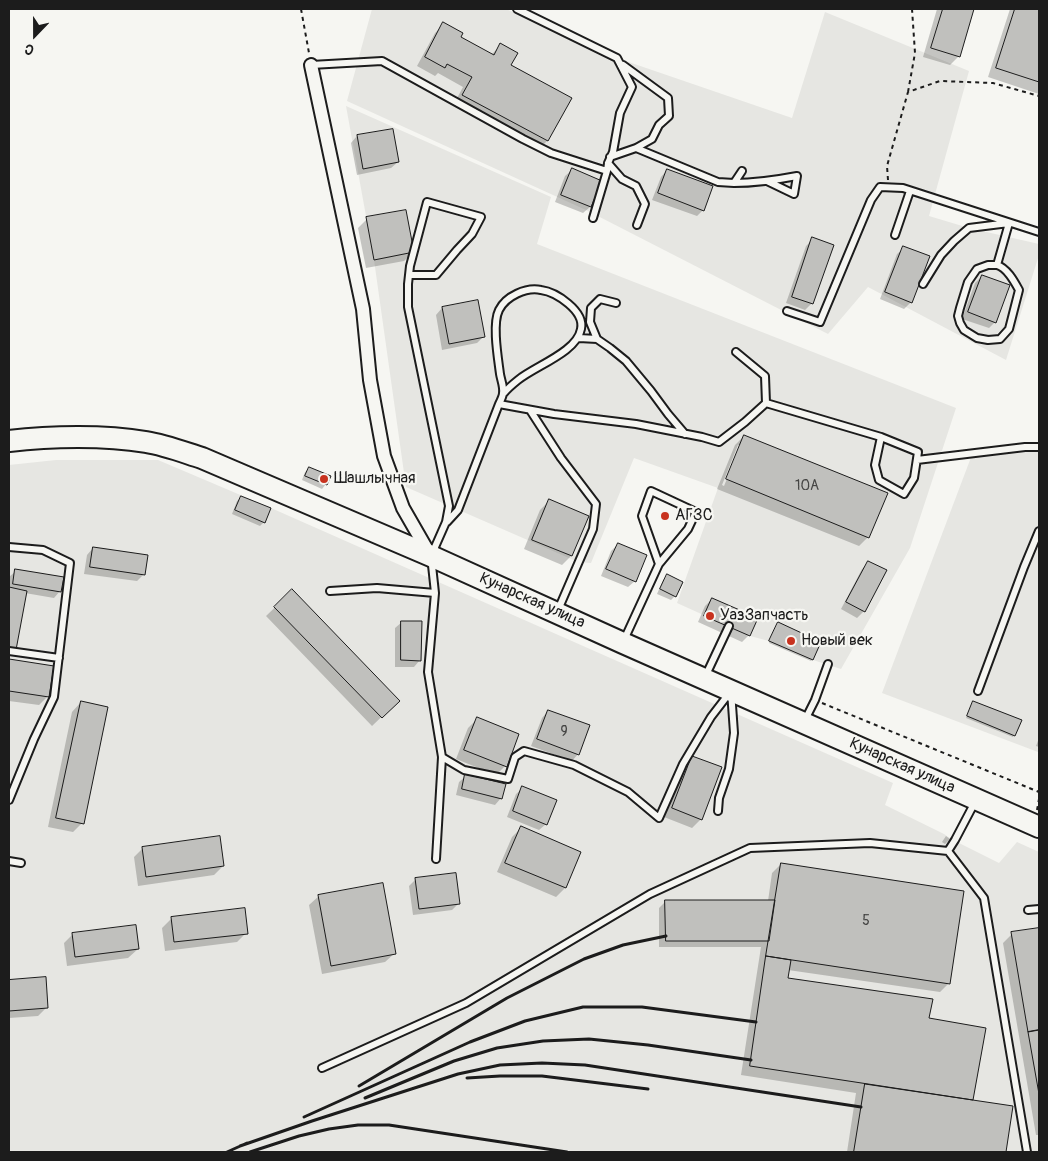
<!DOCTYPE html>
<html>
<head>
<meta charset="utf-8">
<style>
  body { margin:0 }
  #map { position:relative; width:1048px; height:1161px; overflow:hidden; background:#f6f6f2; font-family:Pangolin,sans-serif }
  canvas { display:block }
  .frame { position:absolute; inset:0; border:10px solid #1c1c1c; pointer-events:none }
  .north { position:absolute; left:10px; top:10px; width:50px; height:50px; -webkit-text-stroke:4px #f6f6f2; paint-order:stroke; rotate:202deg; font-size:14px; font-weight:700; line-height:20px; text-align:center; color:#1c1c1c }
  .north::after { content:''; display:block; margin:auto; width:18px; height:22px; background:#1c1c1c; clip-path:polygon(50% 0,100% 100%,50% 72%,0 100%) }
</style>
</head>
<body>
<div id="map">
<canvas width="1048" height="1161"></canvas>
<div class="frame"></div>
<div class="north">С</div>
</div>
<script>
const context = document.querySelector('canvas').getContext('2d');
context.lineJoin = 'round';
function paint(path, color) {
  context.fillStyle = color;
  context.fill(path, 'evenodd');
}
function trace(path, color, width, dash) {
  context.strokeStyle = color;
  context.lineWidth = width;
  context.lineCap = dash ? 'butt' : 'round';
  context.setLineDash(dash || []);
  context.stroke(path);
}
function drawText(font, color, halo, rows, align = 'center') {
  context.font = font + ' Pangolin,sans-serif';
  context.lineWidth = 4.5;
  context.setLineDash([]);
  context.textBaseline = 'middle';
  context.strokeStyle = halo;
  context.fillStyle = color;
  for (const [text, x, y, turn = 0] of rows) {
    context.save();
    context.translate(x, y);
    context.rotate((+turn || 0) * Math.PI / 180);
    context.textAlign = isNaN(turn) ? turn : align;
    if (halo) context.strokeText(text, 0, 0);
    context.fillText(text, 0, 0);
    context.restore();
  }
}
paint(new Path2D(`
  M372,9H506L617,58L792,118L825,12L969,71L929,216L969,228L1039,244V255L1006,360L868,287L828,334L588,211L347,101Z
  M346,106L551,197L537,244L956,408L910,548L841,669L813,660L769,641L750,636L677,603L718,488L634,458L591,563L578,562L406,487L374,260Z
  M1039,450V749L1038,752L882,693L973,452Z
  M56,460H158L271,508L893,783L885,805L944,834L951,839L999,863L1017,842L1039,852V1152H9V465Z`), '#e6e6e2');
paint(new Path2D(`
  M937,9H973L959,56L950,65L923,57Z
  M1010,9H1039V94L988,77Z
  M444,24L459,37L491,55L501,45L509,66L570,99L547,141L538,150L454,104L463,87L438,73L435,76L417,66L435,33Z
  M357,136L398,162L391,168L357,175L351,143Z
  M572,170L600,181L590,207L583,213L555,202L565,176Z
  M667,170L703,210L697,216L652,200L661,177Z
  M367,219L413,252L404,261L366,268L358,228Z
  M813,239L812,303L805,310L786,303L806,246Z
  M904,248L911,302L904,309L880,299L897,254Z
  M982,276L995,322L989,328L962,319L975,283Z
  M477,302L483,337L477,343L442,350L436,315L442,308Z
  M744,436L868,537L859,546L717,489L735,445ZM738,445H741L724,486L722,485Z
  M310,468L326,484L322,489L302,480L305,472Z
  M242,497L264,522L260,526L232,514L237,501Z
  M549,501L571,556L562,565L524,549L540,510Z
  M618,544L635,581L628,587L601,576L611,551Z
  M93,548L144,574L137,581L84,574L87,555Z
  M869,562L864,611L857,618L841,609L862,569Z
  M16,571L60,591L54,598L25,593L15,649L9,655V577Z
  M667,576L675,596L671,600L657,594L663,580Z
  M292,591L398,701L372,726L266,616Z
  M712,599L749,635L742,642L698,622L705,606Z
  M402,622L420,660L414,667H395V628Z
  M778,624L812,660L811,661L769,643Z
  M9,661L52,667L48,696L39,705L9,701Z
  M81,702L82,823L73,832L48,827L72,712Z
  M972,704L1014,735L1013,737L966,718Z
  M548,711L578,754L572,761L531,746L542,718Z
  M477,719L505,766L496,775L456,759L468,728Z
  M1039,738V747L1036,746Z
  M692,757L701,819L692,828L664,817L683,766Z
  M466,776L501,798L495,805L456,795L459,782Z
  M523,788L546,824L539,830L507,817L516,794Z
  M521,828L580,853L565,888L556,897L497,872L512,837Z
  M946,836L950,839L945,844L942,842Z
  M143,848L223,866L214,875L138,886L134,857Z
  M781,864L949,983L940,992L788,970L786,979L928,1019L985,1029L972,1102L1012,1108L1005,1152H847L856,1093L741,1075L761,947H659V908L665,902L768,901L772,873Z
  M416,879L459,903L452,910L413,915L409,886Z
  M319,896L395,953L385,962L322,974L309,905Z
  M243,910L246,933L237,942L165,951L162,928L171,919Z
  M1039,929V1135H1036L1003,943L1012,934Z
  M73,934L138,949L128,958L67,966L64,943Z
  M45,979L47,1007L38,1016L9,1018V982Z`), '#0003');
const building = new Path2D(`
  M943,9H974L960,57L931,48Z
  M1015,9H1039V82L996,68Z
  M443,22L463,33L461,37L494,55L500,43L518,53L511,65L572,98L548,141L462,95L472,77L447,64L445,68L425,57Z
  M393,129L399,162L363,169L357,135Z
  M572,168L602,181L591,207L561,195Z
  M667,169L713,186L704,211L658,193Z
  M406,210L414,252L374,260L366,217Z
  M812,237L834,245L813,304L792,297Z
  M903,246L930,256L912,303L885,292Z
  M982,275L1010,285L996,323L968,312Z
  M478,300L485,337L449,344L442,307Z
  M744,435L888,493L869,538L726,479Z
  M309,467L331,476L327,485L305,476Z
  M241,496L271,508L265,523L235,510Z
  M549,499L589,516L572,556L532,540Z
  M618,543L647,555L636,582L606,569Z
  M93,547L148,555L145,575L90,567Z
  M868,561L887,570L865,612L846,602Z
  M15,569L64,577L61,592L13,584Z
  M667,574L683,582L676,597L660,589Z
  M9,587L27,591L16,650L9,648Z
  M292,589L400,701L382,718L274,607Z
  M712,598L758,618L750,636L704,616Z
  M401,621H422L421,661L401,660Z
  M778,622L821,642L813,660L769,641Z
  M9,659L54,666L49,697L9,691Z
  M81,701L108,707L84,824L56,818Z
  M973,701L1022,720L1015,736L967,716Z
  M548,710L590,725L579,755L537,739Z
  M477,717L519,734L507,767L464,750Z
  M692,756L722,767L702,820L672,808Z
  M465,774L506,784L502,799L462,789Z
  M522,786L557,800L547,825L513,811Z
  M521,826L581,852L566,888L505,863Z
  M220,836L224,866L146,877L142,847Z
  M781,863L964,891L950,984L766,956Z
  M456,873L460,904L419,909L415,878Z
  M383,883L396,954L331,966L318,895Z
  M665,900H775L769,941H666Z
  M245,908L248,934L174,942L171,917Z
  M136,925L139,949L75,957L72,933Z
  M1039,928V1030L1028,1032L1011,932Z
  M766,956L791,960L788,978L933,999L929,1018L986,1028L973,1100L750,1066Z
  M46,977L48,1008L9,1011V980Z
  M1039,1030V1094L1028,1032Z
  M865,1084L1013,1106L1006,1152H854Z`);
paint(building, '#c0c0bd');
trace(building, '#1c1c1c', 1);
const lane = new Path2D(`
  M517,9L617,58L632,87L620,113L613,152L608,163L607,171
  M311,65L382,61L523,139L551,153L607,171L593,218
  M636,148L718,182L734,183L742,171
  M610,157L636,148L652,139L659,125L669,116L668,98L623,65
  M608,163L622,179L636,186L645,204L637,225
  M734,183C756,183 776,180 797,176L794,194L767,181
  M895,235L910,191
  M988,265C991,265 994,265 997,265C1007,268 1014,281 1019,290L1009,329L1000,339L988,340L977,338L964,330L960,323L958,316L960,308L968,282L977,269Z
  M409,275H436L457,250L472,234L481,217L427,202L410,266L408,284V307L449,506L446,522L431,556L435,593L428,672L442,757L436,859
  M923,284L941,255L954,241L969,228L1009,223L997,265
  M616,303L600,299L591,308L590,322L597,339L610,348L626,361L651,391L668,414L685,434
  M787,311L820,322L871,200L880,187L903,188L1039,232
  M579,338L597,339
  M766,403L881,437L918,452L914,478L904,494L879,480L875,465L881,437
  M499,404C501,400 503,396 503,393C504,387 501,380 500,374C498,358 492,324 499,310C506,296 526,287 541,290C556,292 585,311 581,329C577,352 535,366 518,380C513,384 508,388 504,393
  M530,410L561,458L596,504L593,529L558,610
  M917,460L1025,447H1039
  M447,522L458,510L499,404L554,414L636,424L702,437L719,442L745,422L766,403L765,376L736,352
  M9,547L43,550L70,563L54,697L34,739L9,800
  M330,591L377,588L435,593
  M624,640L659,564L688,529L696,512L651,491L642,516L659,564
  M9,651L59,658
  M705,677L729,626
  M978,691L1024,567L1039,531
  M804,722L815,700L828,664
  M442,757L464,770L508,779L515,757L524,751L574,765L628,792L659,818L683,764L711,717L731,691L734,733L729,769L719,798L718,811
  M948,851L955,840L975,802
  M9,861L21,863
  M1028,910L1039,909
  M322,1068L466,1003L650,894L750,848L870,843L948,851L984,898L1027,1152`);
const street = new Path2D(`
  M311,65L363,309L370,380L384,456L403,508L430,555`);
const primary = new Path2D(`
  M9,441C51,436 105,435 146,442C165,445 183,452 202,458L431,556L623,643L1039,827`);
trace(lane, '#1c1c1c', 10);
trace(street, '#1c1c1c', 16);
trace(primary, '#1c1c1c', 24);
trace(new Path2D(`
  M301,9L309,53
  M908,92L915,53L912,9
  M888,180L887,166L908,92L940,81L993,83L1039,96
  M822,703L1039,792
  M1037,810L1039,799`), '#1c1c1c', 2, [4, 4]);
trace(lane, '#f6f6f2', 6);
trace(street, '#f6f6f2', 12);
trace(primary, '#f6f6f2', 20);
trace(new Path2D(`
  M467,1078L500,1076H542L648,1089
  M359,1086L507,998L584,959L623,945L666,936
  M365,1098L454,1061L497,1048L543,1041L589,1039L648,1045L751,1060
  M304,1117L470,1042L525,1021L583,1007H642L756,1022
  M240,1146L312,1121L458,1074L500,1065L542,1063L585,1065L861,1107
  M227,1152L247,1143
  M250,1152L299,1136L329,1129L358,1125H389L567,1152`), '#1c1c1c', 3);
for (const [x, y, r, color] of [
  [324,479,5,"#c8321e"],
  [665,516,5,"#c8321e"],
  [710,616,5,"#c8321e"],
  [791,641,5,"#c8321e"]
]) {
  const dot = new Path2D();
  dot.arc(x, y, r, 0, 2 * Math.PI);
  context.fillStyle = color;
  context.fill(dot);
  trace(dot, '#f6f6f2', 2);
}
drawText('14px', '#454544', null, [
  ["10А",807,486],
  ["9",564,732],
  ["5",866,921]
]);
drawText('16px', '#1c1c1c', '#f6f6f2', [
  ["Шашлычная",334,479],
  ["АГЗС",675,516],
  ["УазЗапчасть",720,616],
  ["Новый век",801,641]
], 'left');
drawText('16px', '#1c1c1c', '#f6f6f2', [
  ["Кунарская улица",532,601,24],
  ["Кунарская улица",902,766,24]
]);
</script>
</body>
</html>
